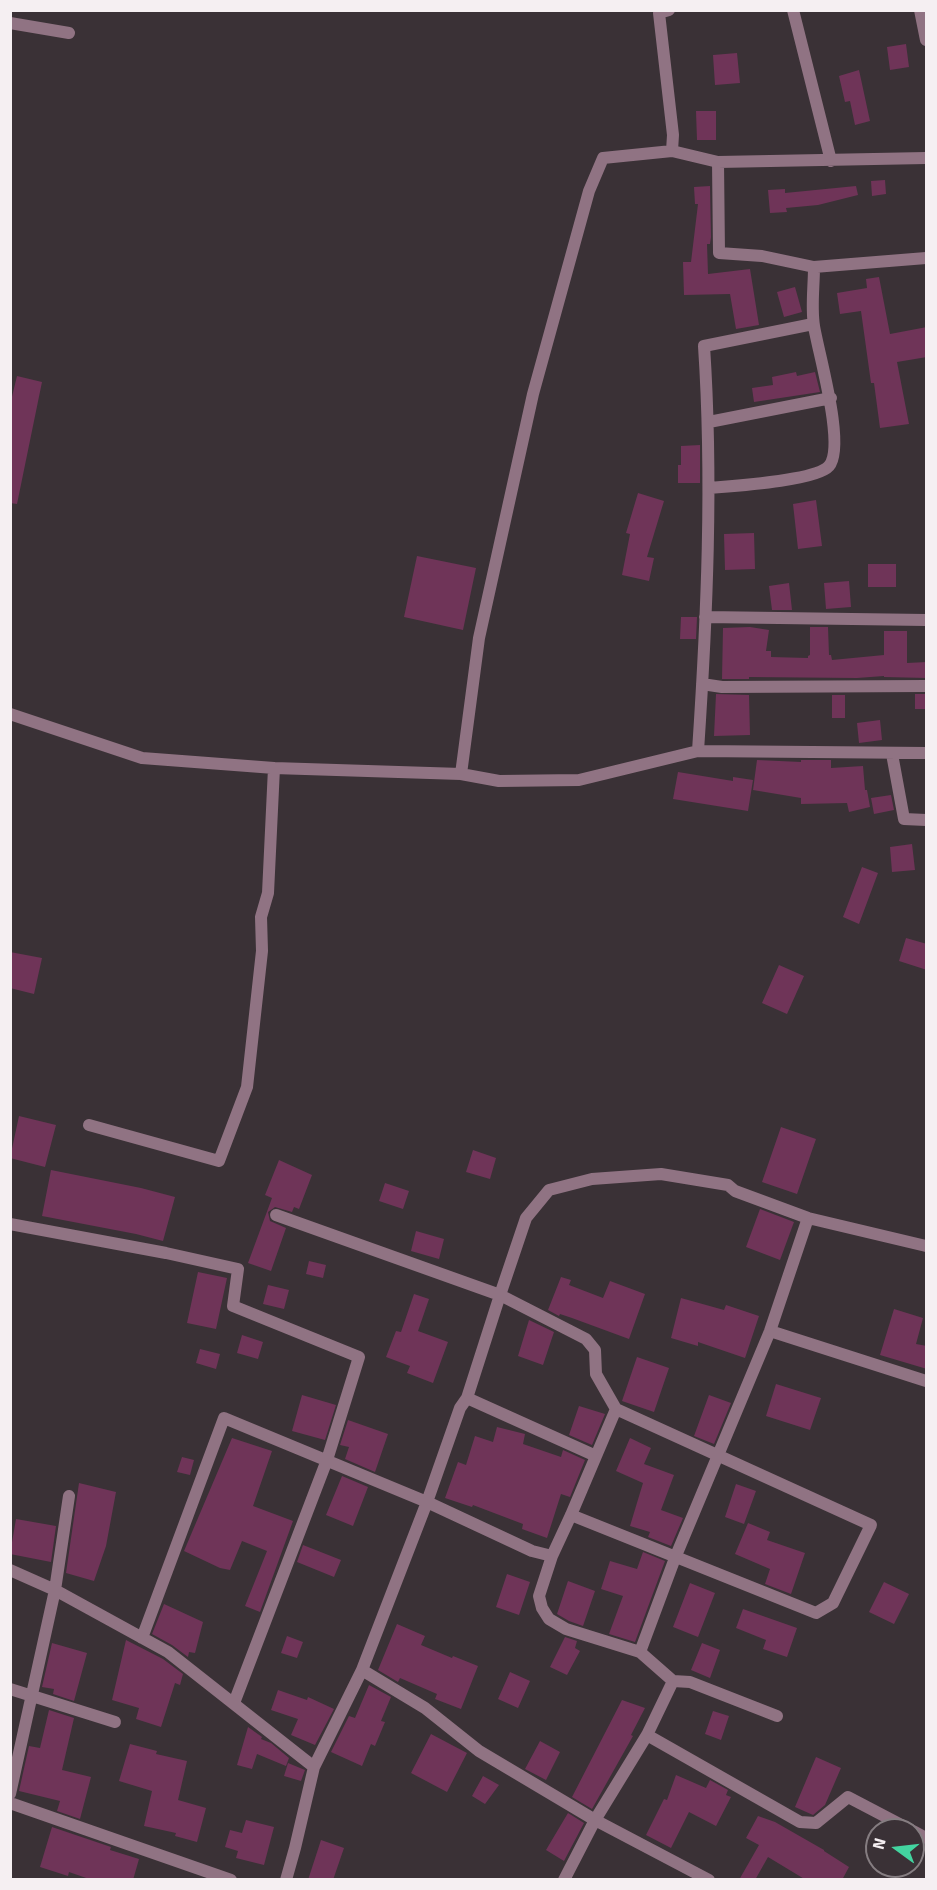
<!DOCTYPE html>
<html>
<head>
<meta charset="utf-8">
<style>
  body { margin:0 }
  #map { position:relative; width:937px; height:1890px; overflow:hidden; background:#3a3136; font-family:Signika,sans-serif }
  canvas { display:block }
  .frame { position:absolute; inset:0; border:12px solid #f5eff2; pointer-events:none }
  .north { position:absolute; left:865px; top:1818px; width:60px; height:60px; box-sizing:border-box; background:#3a3136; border:2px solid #857d81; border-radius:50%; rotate:285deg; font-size:16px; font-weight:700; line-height:24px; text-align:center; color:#f5eff2 }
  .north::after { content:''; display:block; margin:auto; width:21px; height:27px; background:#43d4a0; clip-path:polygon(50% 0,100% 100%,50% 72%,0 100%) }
</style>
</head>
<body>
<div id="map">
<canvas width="937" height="1890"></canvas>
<div class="frame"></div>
<div class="north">N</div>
</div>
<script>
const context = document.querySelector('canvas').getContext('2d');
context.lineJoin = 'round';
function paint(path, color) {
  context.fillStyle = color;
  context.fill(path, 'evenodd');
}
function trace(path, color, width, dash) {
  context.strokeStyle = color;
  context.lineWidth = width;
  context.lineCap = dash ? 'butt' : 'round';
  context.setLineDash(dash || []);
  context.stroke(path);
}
paint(new Path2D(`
  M906,44L909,67L890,70L887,47Z
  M737,53L740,83L715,85L713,55Z
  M859,70L870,121L855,125L850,101L845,102L839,76Z
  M696,111H716V140H697Z
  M885,180L886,194L872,196L871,181Z
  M710,186L711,237L710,244H707L708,274L750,269L759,325L736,329L730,294L684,295L683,262H691L698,204H695L694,187Z
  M856,186L858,195L818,205L786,208L787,212L770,213L768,190L785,189V193Z
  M879,277L890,334L927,327V357L897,362L909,424L880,428L874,383H871L861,311L840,314L837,293L867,288L866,279Z
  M795,287L802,312L784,317L777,292Z
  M796,372L797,376L815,372L820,392L754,402L752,388L773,385L772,377Z
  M17,376L42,382L17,504L10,503V405Z
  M700,445V483H678V465H681V446Z
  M638,493L664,501L647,557L654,558L649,581L622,575L630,534L626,533Z
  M816,500L822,546L798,549L793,504Z
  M754,533L755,569L725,570L724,534Z
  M417,556L476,568L463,630L404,617Z
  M868,564H896V587H868Z
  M849,581L851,607L826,609L824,583Z
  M789,583L792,610H772L769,586Z
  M681,617H697L696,639H680Z
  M750,627L769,630L766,651H771V657L808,658V656L810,655V627H828L829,655H831L832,660L884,655V631H907V663L927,662V678L884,677V676L857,678L749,677V679H722L723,628Z
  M716,694L749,695L750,735L714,736Z
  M915,694H927V709H915Z
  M832,695H845V718H832Z
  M880,720L882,740L859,743L857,723Z
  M757,760L801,762V760H831V768L863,766L865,790H867L870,807L849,812L847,803L801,804V798L753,790Z
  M678,772L733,781V777L753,780L748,811L673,799Z
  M891,795L894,810L874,814L871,798Z
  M912,844L915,870L892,872L890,847Z
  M862,867L878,873L859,924L843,917Z
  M906,938L927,944V970L899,961Z
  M10,952L42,958L34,994L10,988Z
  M779,965L804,976L787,1014L762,1003Z
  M19,1116L56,1125L45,1167L10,1158Z
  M781,1127L816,1139L797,1194L762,1182Z
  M473,1150L496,1158L490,1179L466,1172Z
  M279,1160L312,1175L299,1209L294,1207L292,1212L275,1207L268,1212L270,1221L286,1228L271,1271L248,1263L272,1198L265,1195Z
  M51,1170L141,1188L175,1197L163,1241L136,1234L42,1216Z
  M385,1183L409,1191L403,1209L379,1201Z
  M760,1209L794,1222L780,1260L746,1247Z
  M416,1231L444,1239L439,1259L411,1251Z
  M309,1261L326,1265L323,1278L306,1274Z
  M198,1272L227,1278L216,1329L187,1323Z
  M561,1277L571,1280L569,1285L603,1298L610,1281L645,1294L629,1339L572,1318L560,1314L559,1316L548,1310Z
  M268,1285L289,1290L284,1309L263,1304Z
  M414,1294L429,1299L418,1331L448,1342L433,1383L407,1373L410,1366L386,1357L396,1331L401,1332Z
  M681,1298L724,1310L726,1305L759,1316L745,1358L698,1342V1346L671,1338Z
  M894,1309L923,1318L916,1344L927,1346V1369L880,1355Z
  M529,1320L554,1332L543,1365L518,1356Z
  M242,1335L263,1342L258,1359L237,1353Z
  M200,1349L220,1354L216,1369L196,1363Z
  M637,1357L669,1368L654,1412L622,1401Z
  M776,1384L821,1398L810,1430L766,1416Z
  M302,1395L336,1405L325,1440L292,1431Z
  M709,1395L731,1403L714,1444L694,1436Z
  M579,1406L605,1414L592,1445L569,1435Z
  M348,1420L388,1434L375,1472L345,1459L349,1447L340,1445Z
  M497,1427L525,1434L523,1444L561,1457L563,1450L585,1460L570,1497L561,1494L547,1538L522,1529L523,1524L473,1505L472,1507L445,1498L458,1462L466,1465L475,1436L493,1442Z
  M232,1438L272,1451L253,1506L293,1521L260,1612L245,1606L267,1551L242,1541L230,1570L220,1568L184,1551Z
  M630,1438L651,1448L644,1464L674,1475L661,1510L683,1518L671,1546L648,1537L650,1532L630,1526L643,1483L616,1471Z
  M182,1457L194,1460L190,1475L177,1472Z
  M342,1476L368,1487L353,1526L326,1515Z
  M79,1483L116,1492L106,1546L94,1581L66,1573Z
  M736,1484L756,1491L744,1524L725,1517Z
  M16,1519L56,1526L51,1562L10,1554Z
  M748,1523L770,1532L767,1540L805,1553L791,1594L765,1584L770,1569L735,1554Z
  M303,1545L341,1560L334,1577L297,1562Z
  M643,1552L665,1561L635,1642L609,1634L623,1596L601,1589L610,1561L637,1569Z
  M507,1574L530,1582L519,1615L496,1607Z
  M568,1581L595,1591L583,1626L569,1621L557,1614Z
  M884,1582L909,1594L894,1624L869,1612Z
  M690,1583L715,1593L698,1637L673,1627Z
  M164,1604L203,1622L195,1653L189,1652L188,1657L172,1645L152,1634Z
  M743,1609L797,1628L787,1657L763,1649L766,1640L736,1628Z
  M397,1624L425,1636L421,1645L452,1658L453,1656L478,1666L461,1709L435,1699L437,1694L400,1678L398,1682L378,1670Z
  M287,1636L303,1642L297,1658L281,1653Z
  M565,1637L577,1641L575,1648L580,1651L567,1675L550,1667Z
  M126,1640L163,1659L183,1674L180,1685L175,1683L161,1727L136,1719L139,1708L112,1700Z
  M52,1643L87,1653L74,1701L53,1694L54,1689L42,1687Z
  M702,1643L720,1650L710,1678L691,1670Z
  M510,1672L530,1681L518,1708L498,1699Z
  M369,1685L391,1697L381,1721L385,1722L375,1746L371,1744L362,1766L331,1752L349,1716L355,1718Z
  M278,1690L307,1700L308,1697L334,1709L315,1745L291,1735L298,1719L271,1710Z
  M622,1700L645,1708L631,1735L633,1736L592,1809L572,1797Z
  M49,1710L74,1718L62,1770L91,1777L80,1819L57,1811L60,1801L19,1791L29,1746L40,1748Z
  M713,1711L729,1716L721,1740L705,1734Z
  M248,1727L262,1737L261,1739L271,1743L289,1758L286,1766L257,1754L252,1769L237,1765Z
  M431,1734L467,1753L447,1792L411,1773Z
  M540,1741L560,1752L546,1780L525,1769Z
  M130,1744L157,1751L156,1754L187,1761L178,1800L206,1808L197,1842L175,1836L176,1833L144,1826L152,1791L119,1781Z
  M816,1757L841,1768L825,1805L813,1815L795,1807Z
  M288,1763L305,1770L301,1781L284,1776Z
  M676,1775L706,1788L710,1780L728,1790L726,1795L731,1797L716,1826L689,1812L671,1848L646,1835L664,1799L667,1800Z
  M483,1776L499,1785L485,1804L472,1796Z
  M568,1813L584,1823L564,1861L546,1850Z
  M758,1816L775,1822L824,1850V1851L849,1867L842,1880H806L768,1857L755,1880H739L759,1845L746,1838Z
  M246,1820L274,1827L264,1865L236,1858L238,1851L225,1847L230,1830L242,1833Z
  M52,1827L111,1847L110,1850L139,1859L133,1880H92L69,1872L68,1876L40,1867Z
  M321,1840L344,1848L333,1880H308Z`), '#6f3458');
trace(new Path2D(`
  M669,10L659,13L673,135L672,151
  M793,10L831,161
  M920,10L926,40
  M10,23L69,33
  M718,162L719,253L762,256L814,267L926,258
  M709,422L831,398
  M709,488C732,486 816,481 829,466C846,446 818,352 814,326C811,307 814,286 814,267
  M705,617L926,620
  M702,684L722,687L926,686
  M10,714L142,758L274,768
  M698,751C707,616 713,481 704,346L813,324
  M892,754L904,819L926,820
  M461,774L479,638L533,394L589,191L603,158L672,151L718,162L926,158
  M89,1125L219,1161L247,1087L262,951L261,917L268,893L274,768L461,774L499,781L579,780L698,751L926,753
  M276,1215L500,1295L467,1398L460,1408L427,1502L362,1670L314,1767L295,1848L286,1880
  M10,1224L166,1253L238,1269L233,1306L359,1357L327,1460L234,1703
  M770,1331L926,1381
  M467,1398L596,1456
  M616,1409L571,1515L552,1556L539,1596L542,1608L549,1619L566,1629L640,1652L673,1681L690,1682L777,1716
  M571,1515L816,1613L833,1603L871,1525L616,1409L596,1374L595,1350L586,1339L500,1295L526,1218L549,1190L592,1179L661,1174L728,1185L735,1191L808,1218L926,1246
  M10,1570L55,1590L168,1652L314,1767
  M142,1638L224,1418L427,1502L532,1551L552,1556
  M640,1652L675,1558L770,1331L808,1218
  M362,1670L425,1708L479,1751L595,1820L709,1880
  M10,1689L115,1722
  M647,1735L800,1822L816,1823L848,1797L911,1830
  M10,1794L55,1590L69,1496
  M10,1803L231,1880
  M913,1831L926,1838
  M564,1880L595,1820L647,1735L673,1681`), '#907383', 12);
</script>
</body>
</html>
